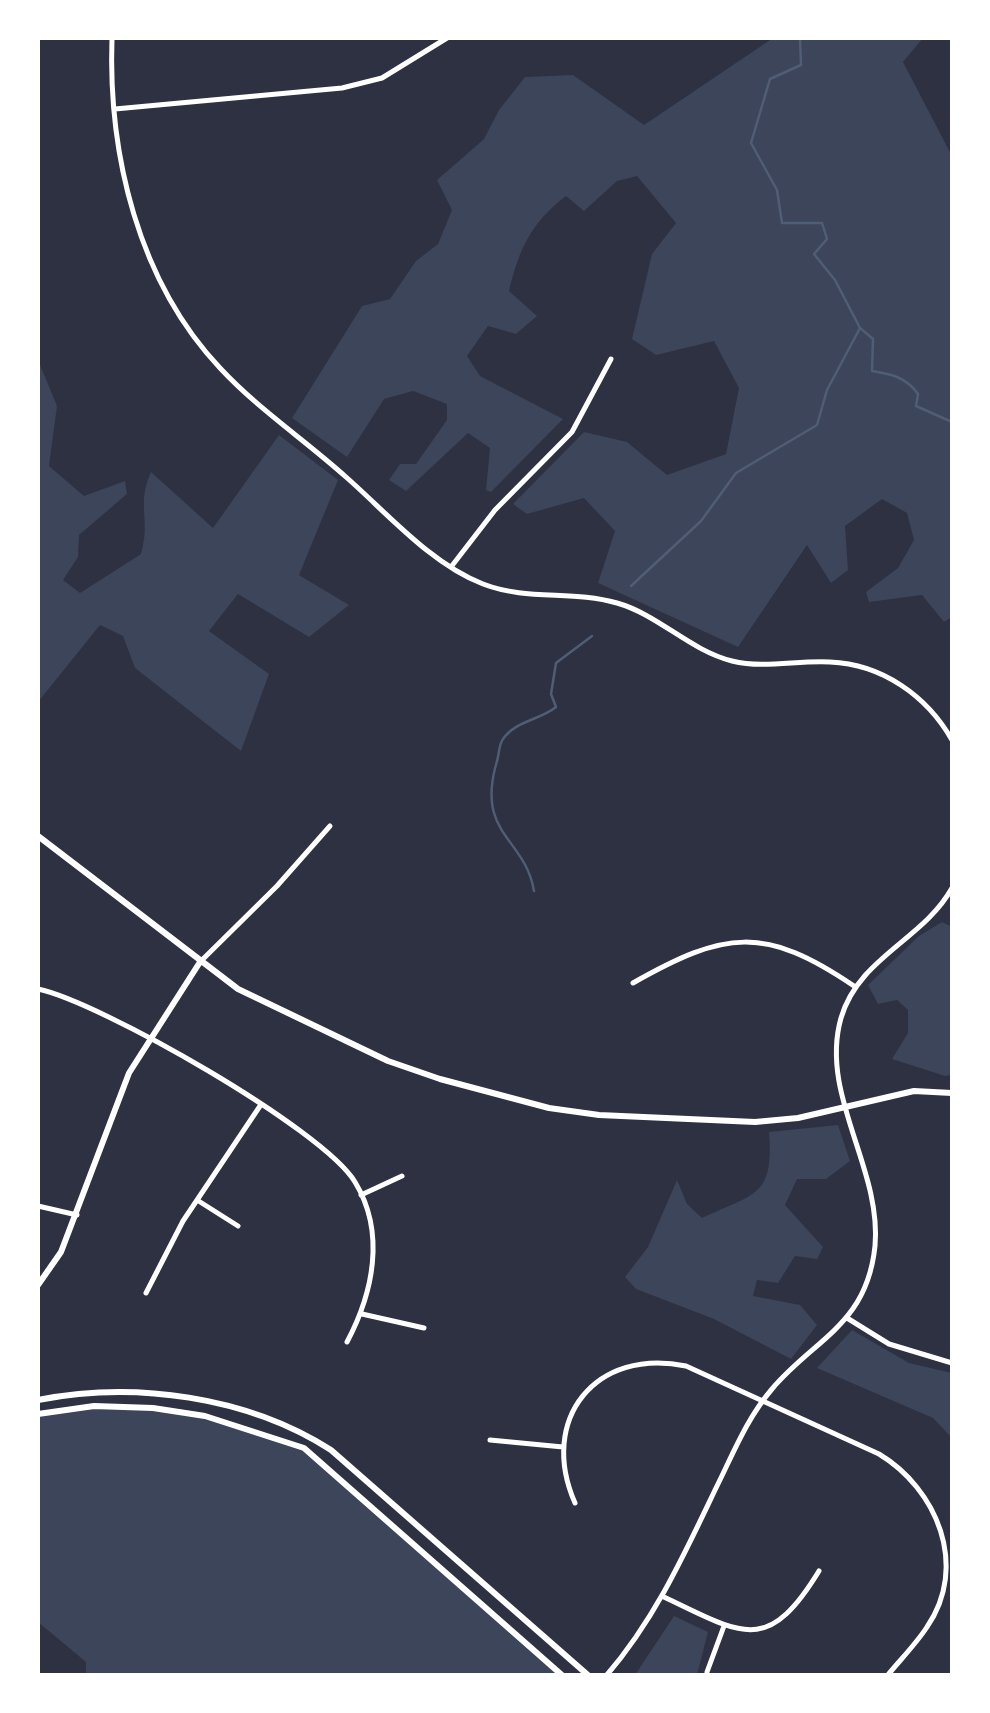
<!DOCTYPE html>
<html>
<head>
<meta charset="utf-8">
<style>
  body { margin:0 }
  #map { position:relative; width:990px; height:1713px; overflow:hidden; background:#2d3142; font-family:Helvetica,sans-serif }
  canvas { display:block }
  .frame { position:absolute; inset:0; border:40px solid #fff; pointer-events:none }
</style>
</head>
<body>
<div id="map">
<canvas width="990" height="1713"></canvas>
<div class="frame"></div>
</div>
<script>
const context = document.querySelector('canvas').getContext('2d');
context.lineJoin = 'round';
function paint(path, color) {
  context.fillStyle = color;
  context.fill(path, 'evenodd');
}
function trace(path, color, width, dash) {
  context.strokeStyle = color;
  context.lineWidth = width;
  context.lineCap = dash ? 'butt' : 'round';
  context.setLineDash(dash || []);
  context.stroke(path);
}
paint(new Path2D(`
  M773,38H923L903,62L952,156V617L944,622L922,595L869,602L866,592L898,568L914,540L907,513L882,499L845,526L848,570L831,583L807,545L738,647L598,583L615,531L584,498L527,514L513,504L584,432L627,442L667,475L726,454L739,388L714,341L656,355L632,339L652,254L676,223L637,176L617,181L584,211L566,196C531,223 519,249 509,291L537,316L516,334L488,326L467,356L480,376L563,419L491,492L486,490L490,448L468,433L406,491L389,480L400,464H416L447,420V404L413,391L384,399L347,457L292,418L362,306L390,299L416,261L438,244L452,210L437,180L484,139L499,110L525,77L573,75L644,125Z
  M38,360L57,406L49,466L84,496L125,481L127,494L79,535L78,557L63,580L80,593L141,554C151,518 136,505 151,472L213,528L279,435L338,480L299,575L349,605L309,637L238,594L209,631L269,674L241,751L135,668L123,636L100,625L38,702Z
  M942,922L952,927V1075L945,1076L892,1059L908,1033V1010L897,1000L878,1004L868,985L919,936Z
  M838,1125L850,1161L826,1179H797L785,1205L823,1247L817,1259L795,1256L778,1283L757,1280L753,1296L800,1305L817,1325L791,1359L714,1319L636,1289L625,1277L648,1247L677,1180L687,1204L702,1218C755,1193 774,1197 769,1132Z
  M852,1330L909,1363L952,1373L951,1437L933,1418L817,1368Z
  M94,1406L153,1408L205,1416L304,1448L563,1675H86V1662L38,1622V1414Z
  M674,1616L708,1632L697,1675H635Z`), '#3c4559');
trace(new Path2D(`
  M800,38L801,65L770,79L751,143L777,190L782,223H822L827,239L814,254L835,280L860,328L873,339L872,371C891,374 906,377 918,394L916,406L952,422
  M631,586L701,521L736,473L817,425L827,390L860,328
  M534,891C525,837 475,835 497,761C499,755 499,744 503,739C515,721 540,720 556,707L551,694L556,663L592,636`), '#4f5d75', 2.5);
trace(new Path2D(`
  M112,38C108,154 138,281 220,368C258,409 305,440 346,477C387,513 431,564 483,584C527,601 573,590 617,603C659,615 689,650 732,661C765,669 797,660 830,662C882,664 927,696 952,740
  M115,109L342,88L382,78L447,38
  M451,567L495,510L572,432L611,359
  M200,962L277,886L330,826
  M633,983C725,931 764,925 854,986
  M38,989C100,1002 323,1129 355,1182C386,1233 373,1293 347,1342
  M361,1195L402,1176
  M197,1200L238,1226
  M38,1206L77,1215
  M146,1293L183,1221L260,1106
  M362,1314L424,1328
  M847,1318L889,1344L952,1363
  M490,1440L563,1447
  M575,1503C538,1419 596,1347 686,1366L879,1454C937,1489 969,1566 927,1627C916,1644 900,1660 887,1676
  M664,1597C742,1634 767,1656 819,1571
  M707,1672L724,1626
  M606,1676C655,1619 684,1555 716,1488C733,1454 747,1418 772,1389C814,1339 867,1325 875,1246C882,1168 819,1095 841,1018C859,957 923,940 952,888`), '#fff', 5);
trace(new Path2D(`
  M38,836L238,989L388,1061L440,1079L549,1108L599,1115L755,1122L798,1118L914,1091L952,1093
  M38,1285L61,1252L129,1073L200,962
  M38,1400C134,1381 247,1396 331,1450L589,1676
  M38,1414L94,1406L153,1408L205,1416L304,1448L563,1676`), '#fff', 6);
</script>
</body>
</html>
